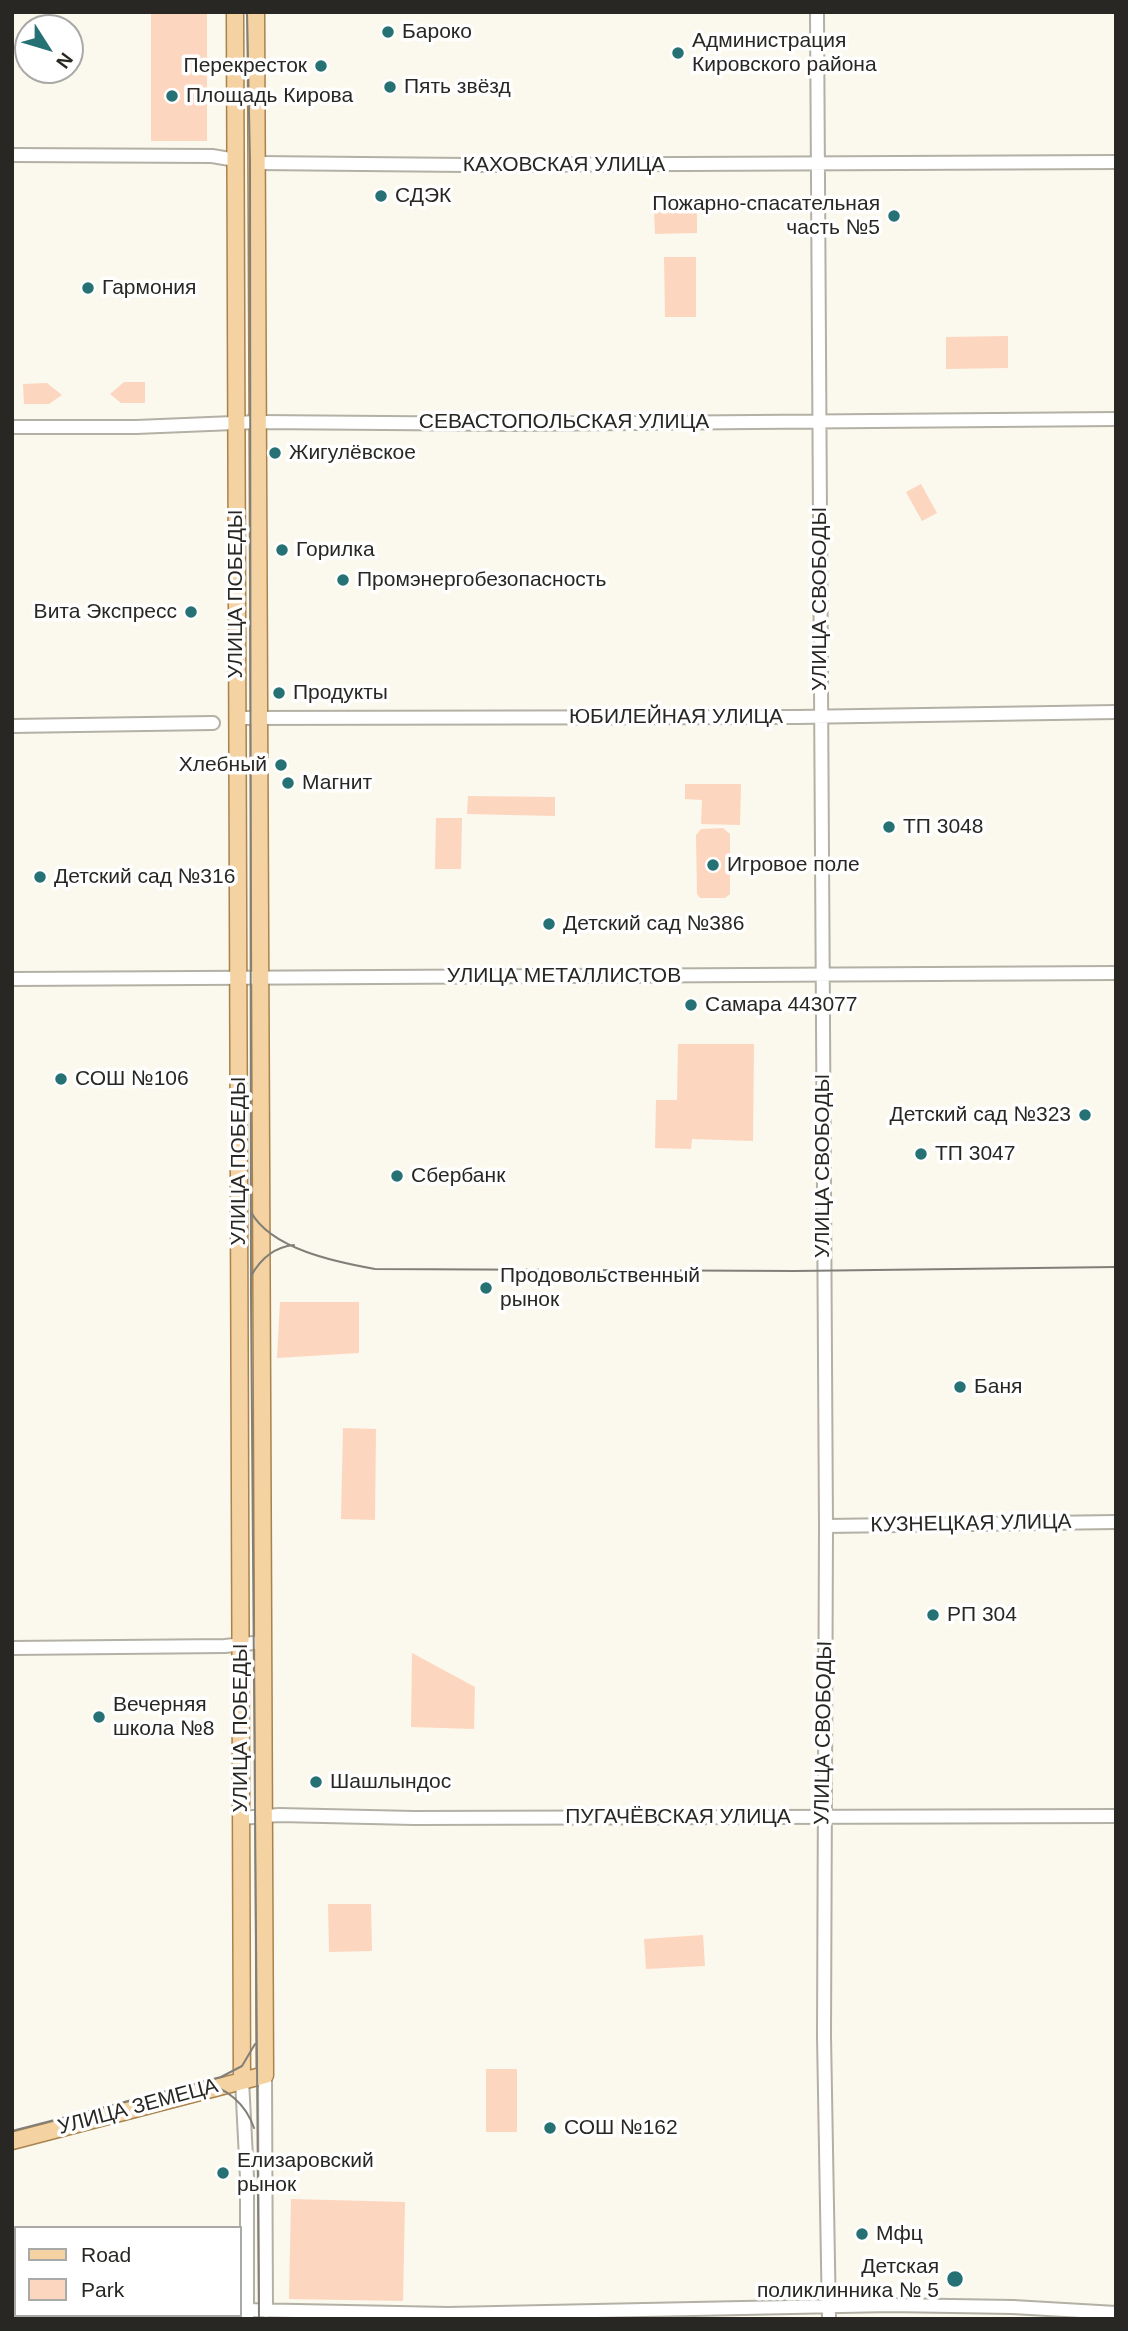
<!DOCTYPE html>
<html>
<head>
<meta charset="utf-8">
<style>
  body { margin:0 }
  #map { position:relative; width:1128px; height:2331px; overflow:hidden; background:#fbf8ed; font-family:Helvetica,sans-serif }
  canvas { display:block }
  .frame { position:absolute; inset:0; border:14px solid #282723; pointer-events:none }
  .legend { position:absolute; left:14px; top:2226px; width:228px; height:91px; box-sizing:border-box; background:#fff; border:2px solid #a9a9a7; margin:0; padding:9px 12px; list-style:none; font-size:21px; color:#282723 }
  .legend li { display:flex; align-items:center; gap:14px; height:35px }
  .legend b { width:35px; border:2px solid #a9a9a7 }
  .north { position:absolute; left:14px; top:14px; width:70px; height:70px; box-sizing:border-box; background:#fff; border:2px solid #a9a9a7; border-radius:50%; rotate:127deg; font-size:19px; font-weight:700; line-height:28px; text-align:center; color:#282723 }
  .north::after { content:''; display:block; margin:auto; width:24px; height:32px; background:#267174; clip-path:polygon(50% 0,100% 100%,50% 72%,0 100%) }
</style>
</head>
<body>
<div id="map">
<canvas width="1128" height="2331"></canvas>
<div class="frame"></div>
<ul class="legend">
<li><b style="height:9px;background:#f5d2a2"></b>Road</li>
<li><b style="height:19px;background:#fdd6bf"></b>Park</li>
</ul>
<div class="north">N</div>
</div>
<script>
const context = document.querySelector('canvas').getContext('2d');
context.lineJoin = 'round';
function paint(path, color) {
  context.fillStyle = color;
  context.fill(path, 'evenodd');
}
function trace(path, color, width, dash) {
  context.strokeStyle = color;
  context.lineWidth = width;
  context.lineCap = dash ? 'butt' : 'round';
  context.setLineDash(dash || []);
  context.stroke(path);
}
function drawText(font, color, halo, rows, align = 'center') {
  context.font = font + ' Helvetica,sans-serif';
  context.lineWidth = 7;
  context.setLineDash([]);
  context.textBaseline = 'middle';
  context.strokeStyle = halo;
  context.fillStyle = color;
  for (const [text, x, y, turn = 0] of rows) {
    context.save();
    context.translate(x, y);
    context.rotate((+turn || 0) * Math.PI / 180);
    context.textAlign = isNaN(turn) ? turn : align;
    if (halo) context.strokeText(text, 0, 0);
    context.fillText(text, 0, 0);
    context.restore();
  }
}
paint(new Path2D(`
  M151,12H207V141H151Z
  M697,211V233L655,234L654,212Z
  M664,257H696V317H665Z
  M1008,336V368L946,369V337Z
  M124,382H145V403H121L110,394Z
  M47,383L62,395L49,404H24L23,384Z
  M921,484L937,513L922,521L906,492Z
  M685,784H741L740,825L701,824L702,800L685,799Z
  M468,796L555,797V816L467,814Z
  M436,818H462L461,869H435Z
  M723,828L730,834V894L725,898H700L697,894L696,835L701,829Z
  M678,1044H754L753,1141L692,1139L691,1149L655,1148L656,1100H677Z
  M280,1302H359V1353L277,1358Z
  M343,1428L376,1429L375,1520L341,1519Z
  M412,1653L475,1687L474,1729L411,1727Z
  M328,1904H371L372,1951L329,1952Z
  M703,1935L705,1966L646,1969L644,1939Z
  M486,2069H517V2132H486Z
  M291,2199L405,2202L403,2301L289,2299Z`), '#fdd6bf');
const minor = new Path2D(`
  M817,12L826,1526L824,2036L829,2319
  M12,155L212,156L236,160
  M257,163L467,165L1116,162
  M12,427H136L258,422L512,424L1116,419
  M237,718L797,717L1116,712
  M12,726L213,723
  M12,979L1116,973
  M826,1526L1116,1522
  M12,1648L225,1646L263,1642
  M241,1818L279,1815L414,1818L1116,1816
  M265,2075L266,2311
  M242,2080L247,2178V2318
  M246,2310L448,2314L890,2305L1013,2307L1116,2313`);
const major = new Path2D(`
  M235,12L242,2080
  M12,2141L265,2075L256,12`);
trace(minor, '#b3b0a5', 16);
trace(major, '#a9834d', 19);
trace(minor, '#fff', 12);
trace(major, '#f5d2a2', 16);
trace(new Path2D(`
  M247,12L250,162L251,1295L259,2319
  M251,1212C271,1249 336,1262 375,1269L795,1271L1116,1267
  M251,1276C261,1258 274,1247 294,1245
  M202,2082C227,2088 246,2104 254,2128
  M12,2131L221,2077L242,2066L255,2044`), '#817f78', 2);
trace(new Path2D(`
  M30,2319V2315`), '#817f78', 2.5);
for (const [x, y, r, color] of [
  [388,32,7,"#267174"],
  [678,53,7,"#267174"],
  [321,66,7,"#267174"],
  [390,87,7,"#267174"],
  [172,96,7,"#267174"],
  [381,196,7,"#267174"],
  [894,216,7,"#267174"],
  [88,288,7,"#267174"],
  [275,453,7,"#267174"],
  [282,550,7,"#267174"],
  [343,580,7,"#267174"],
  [191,612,7,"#267174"],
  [279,693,7,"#267174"],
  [281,765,7,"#267174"],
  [288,783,7,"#267174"],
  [889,827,7,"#267174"],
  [713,865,7,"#267174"],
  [40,877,7,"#267174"],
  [549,924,7,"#267174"],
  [691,1005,7,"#267174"],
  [61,1079,7,"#267174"],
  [1085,1115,7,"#267174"],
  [921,1154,7,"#267174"],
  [397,1176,7,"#267174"],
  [486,1288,7,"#267174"],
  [960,1387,7,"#267174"],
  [933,1615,7,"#267174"],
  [99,1717,7,"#267174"],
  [316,1782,7,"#267174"],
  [550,2128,7,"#267174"],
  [223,2173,7,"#267174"],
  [862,2234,7,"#267174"],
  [955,2279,9,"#267174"]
]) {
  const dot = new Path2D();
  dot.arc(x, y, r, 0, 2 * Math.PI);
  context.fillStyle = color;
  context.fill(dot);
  trace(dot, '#fff', 2.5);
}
drawText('21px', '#282723', '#fff', [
  ["Бароко",402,32],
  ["Администрация",692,41],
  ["Кировского района",692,65],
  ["Перекресток",307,66,"right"],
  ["Пять звёзд",404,87],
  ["Площадь Кирова",186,96],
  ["СДЭК",395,196],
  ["Пожарно-спасательная",880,204,"right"],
  ["часть №5",880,228,"right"],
  ["Гармония",102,288],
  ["Жигулёвское",289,453],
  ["Горилка",296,550],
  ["Промэнергобезопасность",357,580],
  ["Вита Экспресс",177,612,"right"],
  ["Продукты",293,693],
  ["Хлебный",267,765,"right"],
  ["Магнит",302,783],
  ["ТП 3048",903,827],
  ["Игровое поле",727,865],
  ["Детский сад №316",54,877],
  ["Детский сад №386",563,924],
  ["Самара 443077",705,1005],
  ["СОШ №106",75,1079],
  ["Детский сад №323",1071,1115,"right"],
  ["ТП 3047",935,1154],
  ["Сбербанк",411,1176],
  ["Продовольственный",500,1276],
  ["рынок",500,1300],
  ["Баня",974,1387],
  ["РП 304",947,1615],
  ["Вечерняя",113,1705],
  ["школа №8",113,1729],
  ["Шашлындос",330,1782],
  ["СОШ №162",564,2128],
  ["Елизаровский",237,2161],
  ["рынок",237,2185],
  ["Мфц",876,2234],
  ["Детская",939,2267,"right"],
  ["поликлинника № 5",939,2291,"right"]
], 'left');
drawText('21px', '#282723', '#fff', [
  ["КАХОВСКАЯ УЛИЦА",564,165],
  ["СЕВАСТОПОЛЬСКАЯ УЛИЦА",564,422],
  ["УЛИЦА ПОБЕДЫ",236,594,-90],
  ["УЛИЦА СВОБОДЫ",820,599,-90],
  ["ЮБИЛЕЙНАЯ УЛИЦА",676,717],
  ["УЛИЦА МЕТАЛЛИСТОВ",564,976],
  ["УЛИЦА ПОБЕДЫ",239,1161,-90],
  ["УЛИЦА СВОБОДЫ",823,1166,-90],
  ["КУЗНЕЦКАЯ УЛИЦА",971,1524,-1],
  ["УЛИЦА ПОБЕДЫ",241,1728,-90],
  ["УЛИЦА СВОБОДЫ",824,1733,-89],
  ["ПУГАЧЁВСКАЯ УЛИЦА",678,1817],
  ["УЛИЦА ЗЕМЕЦА",138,2107,-15]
]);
</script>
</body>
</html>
